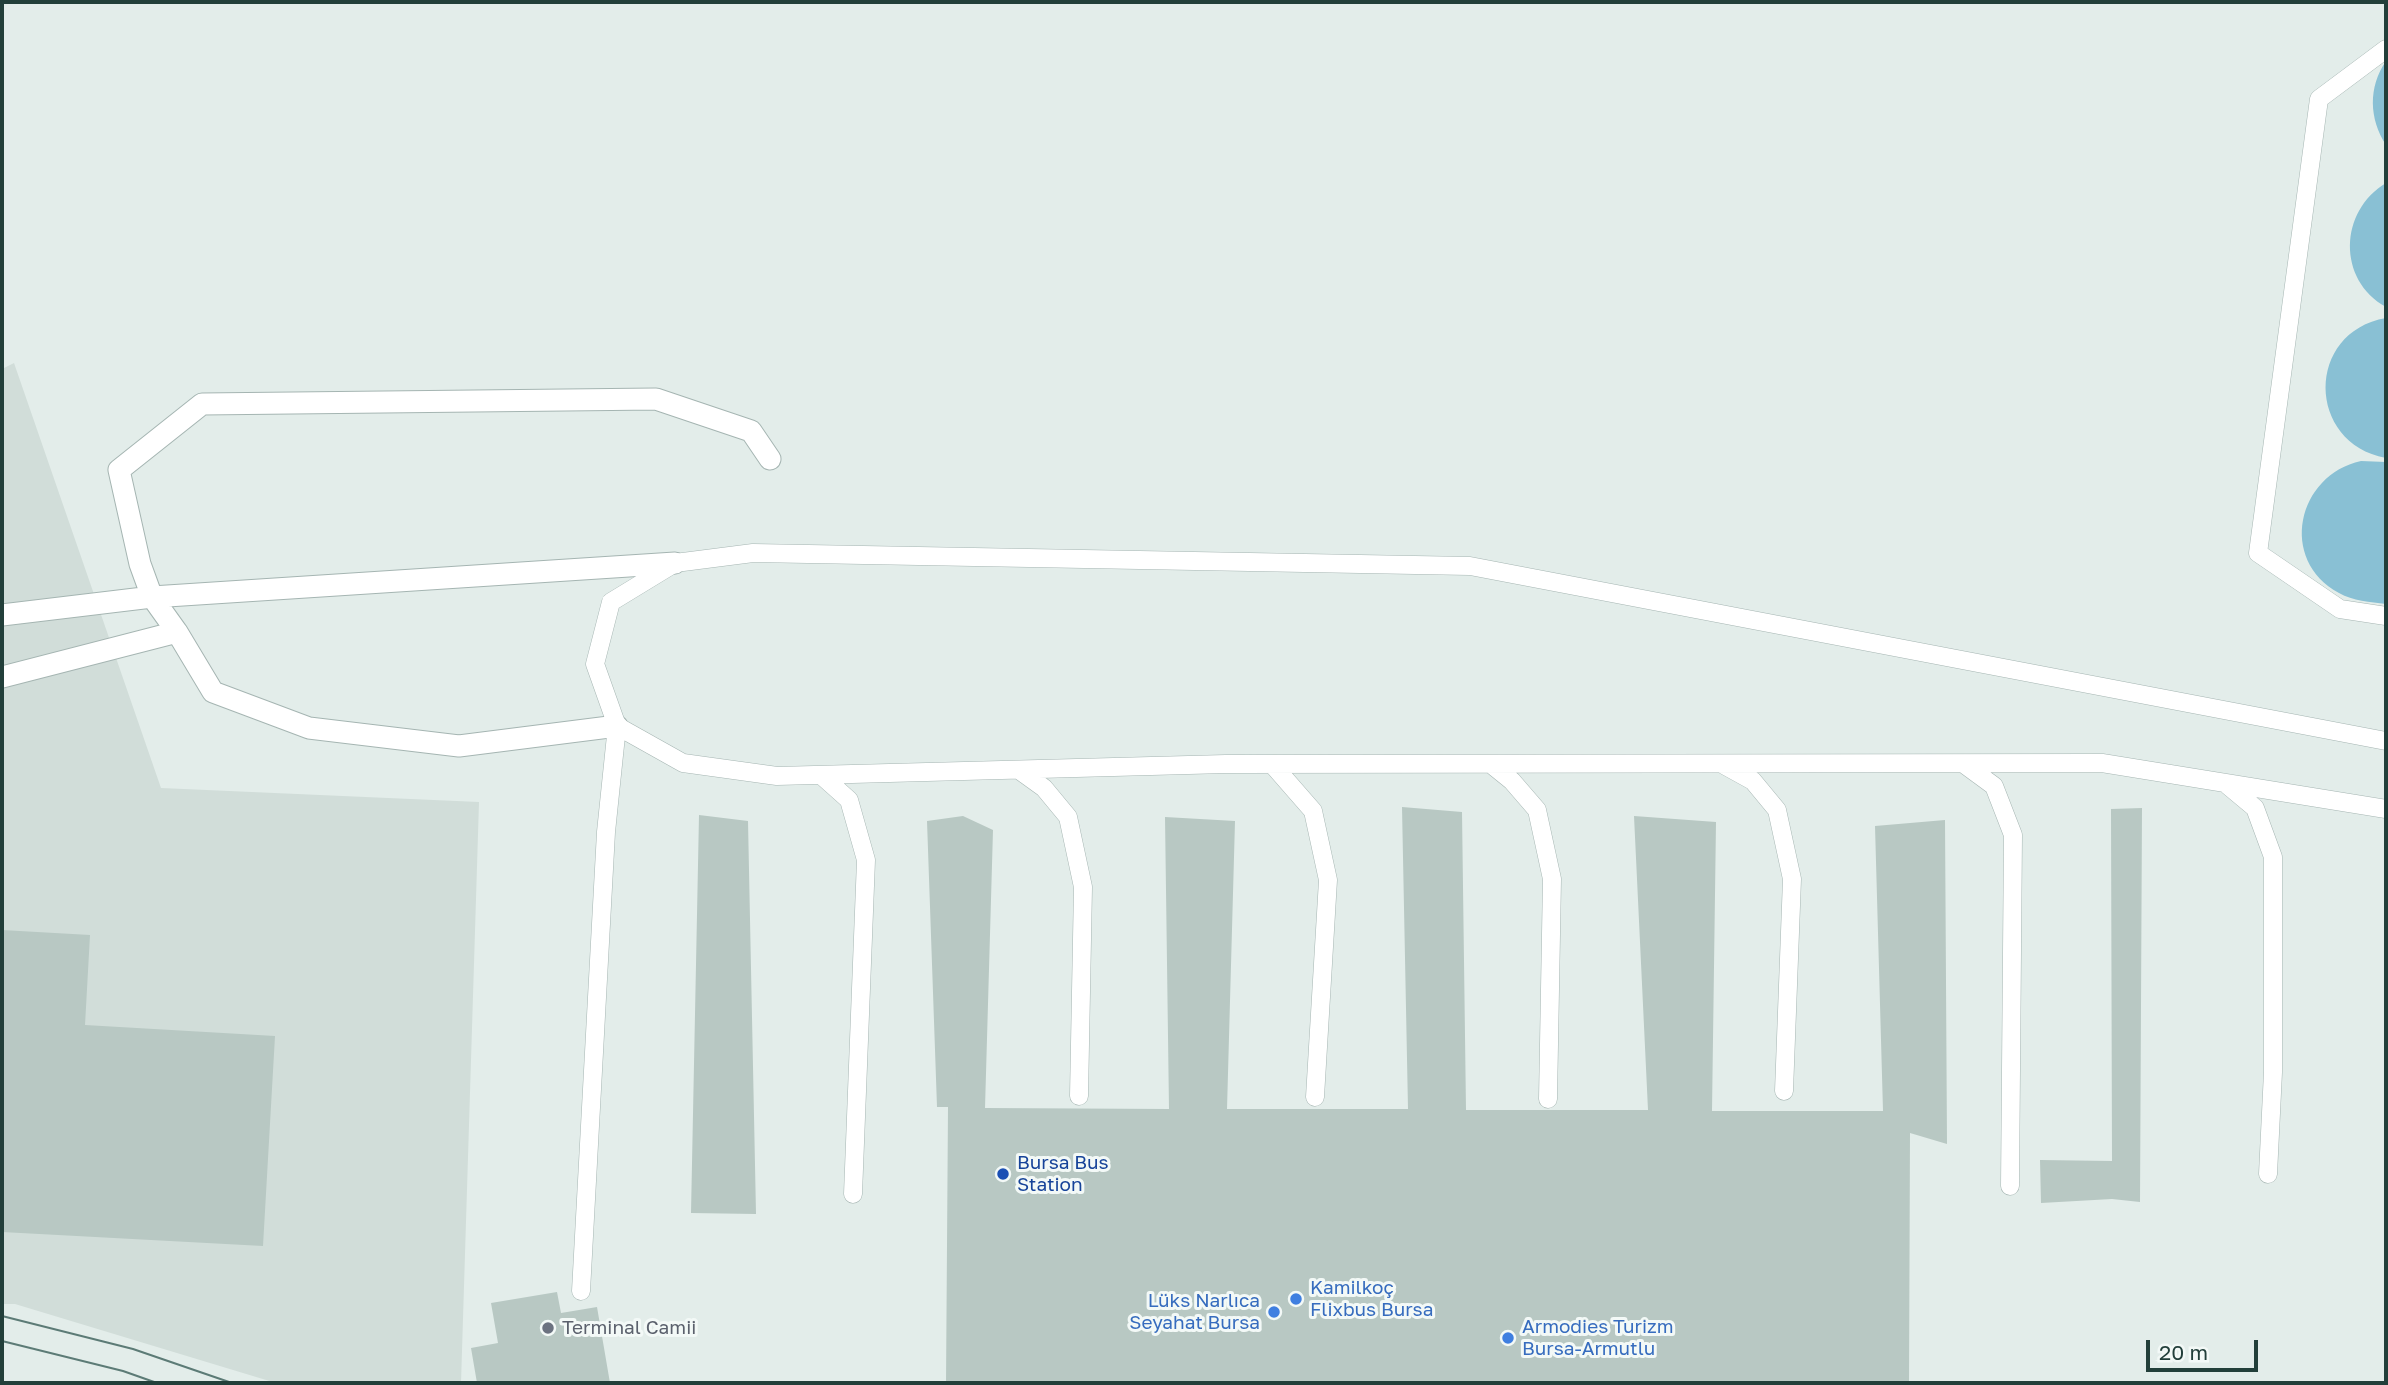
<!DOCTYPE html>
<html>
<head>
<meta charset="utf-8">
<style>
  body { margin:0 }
  #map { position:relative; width:2388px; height:1385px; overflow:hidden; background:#e3edea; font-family:"Golos Text",sans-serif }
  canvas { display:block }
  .frame { position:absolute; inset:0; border:4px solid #223f3a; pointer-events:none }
  .scale { position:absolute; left:2146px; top:1340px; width:112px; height:32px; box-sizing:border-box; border:4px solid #223f3a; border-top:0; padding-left:9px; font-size:21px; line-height:24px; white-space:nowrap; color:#223f3a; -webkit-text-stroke:5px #f3f9f7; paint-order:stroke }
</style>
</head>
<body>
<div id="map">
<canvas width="2388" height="1385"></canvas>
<div class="frame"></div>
<div class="scale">20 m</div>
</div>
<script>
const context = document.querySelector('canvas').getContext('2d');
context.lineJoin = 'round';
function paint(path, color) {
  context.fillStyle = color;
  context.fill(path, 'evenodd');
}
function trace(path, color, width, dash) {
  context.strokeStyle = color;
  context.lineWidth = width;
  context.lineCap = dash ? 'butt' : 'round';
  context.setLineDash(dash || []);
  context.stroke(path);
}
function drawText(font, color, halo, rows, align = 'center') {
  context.font = font + ' "Golos Text",sans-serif';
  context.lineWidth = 6;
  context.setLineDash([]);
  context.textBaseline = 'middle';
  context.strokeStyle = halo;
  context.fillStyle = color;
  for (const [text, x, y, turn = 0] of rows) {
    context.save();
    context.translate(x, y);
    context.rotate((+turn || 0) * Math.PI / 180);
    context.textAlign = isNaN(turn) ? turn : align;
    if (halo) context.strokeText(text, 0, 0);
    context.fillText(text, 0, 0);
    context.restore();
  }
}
paint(new Path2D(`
  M14,363L161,788L479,802L461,1383H276L15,1304H2V369Z`), '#d1ddd9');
paint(new Path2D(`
  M2386,61V145C2369,119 2368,87 2386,61Z
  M2386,183V307C2337,280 2339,211 2386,183Z
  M2386,318V458C2306,443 2305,332 2386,318Z
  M2361,461L2386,462V604C2370,602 2353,601 2339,593C2278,560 2297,475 2361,461Z`), '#89c0d4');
paint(new Path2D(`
  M1402,807L1462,812L1466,1110H1648L1634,816L1716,822L1712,1111H1883L1875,826L1945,820L1947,1144L1910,1133L1909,1383H946L948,1107H937L927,821L963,816L993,830L985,1108L1169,1109L1165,817L1235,821L1227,1109H1408Z
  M2142,808L2140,1202L2112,1199L2041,1203L2040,1160L2112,1161L2111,809Z
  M699,815L748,821L756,1214L691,1213Z
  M2,930L90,935L85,1025L275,1036L263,1246L2,1232Z
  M557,1292L561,1313L597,1307L610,1383H477L471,1348L498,1343L491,1303Z`), '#b8c8c3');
const service = new Path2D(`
  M2386,49L2319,99L2258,553L2340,609L2386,616
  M2386,741L1470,566L753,553L675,563L611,602L595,664L617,726L683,763L777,776L1226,764L2102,763L2386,809
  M1272,764L1313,811L1328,880L1315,1097
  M1491,764L1512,781L1537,810L1552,879L1548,1099
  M1964,764L1994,786L2013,835L2010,1186
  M1724,765L1753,781L1777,810L1792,879L1784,1091
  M1019,770L1044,788L1068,817L1083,887L1079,1096
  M821,775L849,800L866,860L853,1194
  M2225,783L2255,808L2273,857V1072L2268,1174
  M581,1291L606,832L617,726`);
const minor = new Path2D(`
  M675,563L152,597L140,564L119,470L202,404L656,399L751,431L770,459
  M2,615L152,597L177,632L213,692L309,728L459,746L617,726
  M2,677L177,632`);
trace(service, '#a5b5b2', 19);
trace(minor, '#a5b5b2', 23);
trace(service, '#fff', 18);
trace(minor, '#fff', 21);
trace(new Path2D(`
  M2,1316L133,1349L232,1383
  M2,1341L123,1371L157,1383`), '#5c7b76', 2);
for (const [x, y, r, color] of [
  [1003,1174,7,"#1a4fb4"],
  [1296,1299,7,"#3f7fe0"],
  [1274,1312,7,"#3f7fe0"],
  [548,1328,7,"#6b7280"],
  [1508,1338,7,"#3f7fe0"]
]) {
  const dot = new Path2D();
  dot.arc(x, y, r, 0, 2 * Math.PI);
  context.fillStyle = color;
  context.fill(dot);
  trace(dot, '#f3f9f7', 2.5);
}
drawText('19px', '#164399', '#f3f9f7', [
  ["Bursa Bus",1017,1163],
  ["Station",1017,1185]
], 'left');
drawText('19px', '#366cbe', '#f3f9f7', [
  ["Kamilkoç",1310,1288],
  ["Flixbus Bursa",1310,1310],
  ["Lüks Narlıca",1260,1301,"right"],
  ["Seyahat Bursa",1260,1323,"right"],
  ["Armodies Turizm",1522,1327],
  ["Bursa-Armutlu",1522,1349]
], 'left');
drawText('19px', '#5b616d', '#f3f9f7', [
  ["Terminal Camii",562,1328]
], 'left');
</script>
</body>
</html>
